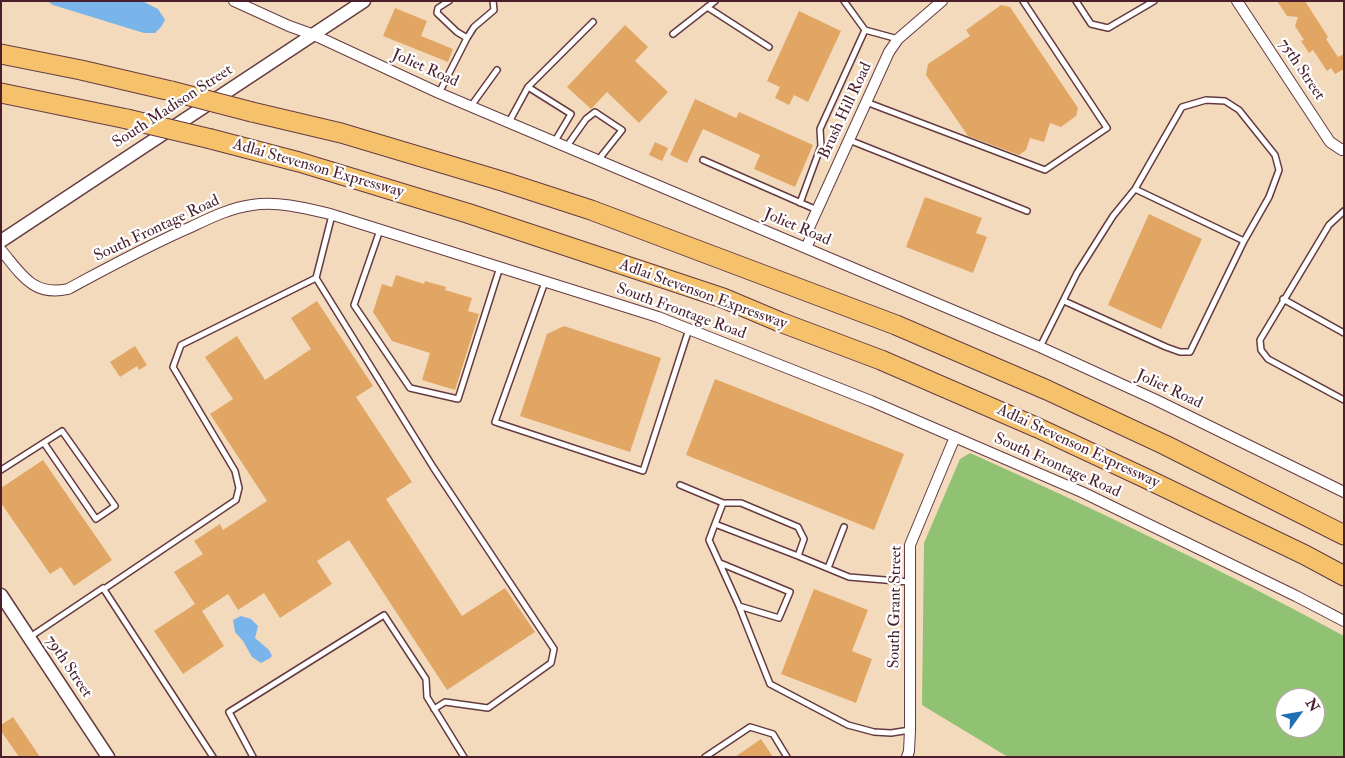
<!DOCTYPE html>
<html>
<head>
<meta charset="utf-8">
<style>
  body { margin:0 }
  #map { position:relative; width:1345px; height:758px; overflow:hidden; background:#f4dabd; font-family:"IM FELL Double Pica",serif }
  canvas { display:block }
  .frame { position:absolute; inset:0; border:2px solid #4a1f2b; pointer-events:none }
  .north { position:absolute; left:1275px; top:688px; width:50px; height:50px; box-sizing:border-box; background:#fff; border:1px solid #b7a5aa; border-radius:50%; rotate:58deg; font-size:14px; font-weight:700; line-height:20px; text-align:center; color:#4a1f2b }
  .north::after { content:''; display:block; margin:auto; width:18px; height:22px; background:#1f6fb2; clip-path:polygon(50% 0,100% 100%,50% 72%,0 100%) }
</style>
</head>
<body>
<div id="map">
<canvas width="1345" height="758"></canvas>
<div class="frame"></div>
<div class="north">N</div>
</div>
<script>
const context = document.querySelector('canvas').getContext('2d');
context.lineJoin = 'round';
function paint(path, color) {
  context.fillStyle = color;
  context.fill(path, 'evenodd');
}
function trace(path, color, width, dash) {
  context.strokeStyle = color;
  context.lineWidth = width;
  context.lineCap = dash ? 'butt' : 'round';
  context.setLineDash(dash || []);
  context.stroke(path);
}
function drawText(font, color, halo, rows, align = 'center') {
  context.font = font + ' "IM FELL Double Pica",serif';
  context.lineWidth = 4.5;
  context.setLineDash([]);
  context.textBaseline = 'middle';
  context.strokeStyle = halo;
  context.fillStyle = color;
  for (const [text, x, y, turn = 0] of rows) {
    context.save();
    context.translate(x, y);
    context.rotate((+turn || 0) * Math.PI / 180);
    context.textAlign = isNaN(turn) ? turn : align;
    if (halo) context.strokeText(text, 0, 0);
    context.fillText(text, 0, 0);
    context.restore();
  }
}
paint(new Path2D(`
  M970,453C1097,510 1222,570 1344,636V757H1008L922,705L924,543L960,459ZM1285,698H1315V728H1285Z`), '#91c273');
paint(new Path2D(`
  M47,1H142L158,9L165,20L161,27L155,33H144L53,5Z
  M241,616L251,619L258,626L255,638L269,650L272,656L270,658L261,663L252,657L243,641L235,632L233,620Z`), '#79b4ea');
paint(new Path2D(`
  M1277,1H1305L1328,37L1326,39L1338,57L1344,54V69L1335,74L1331,68L1327,71L1313,50L1309,53L1301,41L1304,40L1295,26L1298,17L1287,16Z
  M1001,5L1010,7L1078,108L1076,116L1061,127L1050,123L1044,142L1030,138L1026,150L1019,155L968,136L926,75L928,64L970,36L966,30Z
  M395,8L427,21L421,36L453,49L448,62L383,36Z
  M799,11L841,31L808,102L794,95L789,105L775,98L780,87L767,81Z
  M625,25L648,47L635,61L668,92L639,123L607,92L591,109L567,87Z
  M695,99L736,118L739,112L813,145L795,187L754,169L760,155L703,129L687,163L670,155Z
  M655,142L668,148L662,161L649,155Z
  M925,197L982,218L976,233L987,237L973,273L906,247Z
  M1149,214L1202,239L1161,329L1108,305Z
  M396,275L424,284L425,281L446,287L445,290L472,298L468,311L479,314L455,390L422,380L430,353L392,341L373,312L382,284L392,287Z
  M317,301L373,386L356,397L412,482L386,499L462,616L505,588L535,632L447,690L349,540L317,561L332,584L280,618L264,593L238,610L228,594L202,611L224,646L183,674L154,631L195,604L174,572L203,554L194,541L220,524L223,530L267,501L210,414L233,399L205,357L237,336L265,380L311,349L291,318Z
  M564,326L661,358L630,452L520,416L547,334Z
  M135,346L147,365L139,370L137,366L120,377L110,362Z
  M715,379L904,454L874,530L686,455Z
  M43,460L112,560L74,586L61,567L50,574L1,503V488Z
  M814,589L868,610L852,651L872,659L856,703L781,674Z
  M13,717L40,757H19L1,731V725Z
  M761,739L773,757H735Z`), '#e1a663');
const service = new Path2D(`
  M449,1L438,8L437,13L457,32L467,38
  M844,1L865,30
  M1076,1L1091,24L1108,28L1154,1
  M707,7L769,47
  M673,34L715,1
  M528,87L571,114L555,141
  M439,93L467,38L474,27L494,10L493,1
  M866,102L1045,170L1107,128L1023,1
  M471,106L497,70
  M509,122L528,87L593,22
  M849,140L1027,211
  M567,146L586,119L595,112L622,130L599,159
  M703,160L817,210
  M1135,189L1244,241
  M800,203L821,146L820,129L865,30L898,39
  M1344,211L1329,225L1260,340L1261,350L1268,359L1344,400
  M332,215L316,278L433,467L554,649L551,663L488,708L445,702L434,709
  M380,230L354,305L410,388L458,399L500,267
  M545,282L495,422L643,471L689,329
  M1283,299L1344,333
  M1040,347L1077,273L1113,216L1135,189L1182,107L1206,100L1225,101L1239,110L1275,155L1279,170L1269,197L1244,241L1190,352H1180L1166,347L1064,301
  M1,470L62,431L115,506L96,519L44,443
  M680,485L723,503
  M715,524L723,503H741L798,527L804,539L798,556
  M720,563L790,592L779,618L739,606
  M828,568L844,527
  M909,582L849,577L798,556L715,524L709,540L739,606L770,684L848,725L874,732L891,733L910,730
  M104,589L236,500L239,488L235,471L173,367L181,345L316,278
  M30,637L103,588L213,757
  M253,757L229,712L384,615L426,679L427,697L464,757
  M705,757L750,727L773,734L787,757`);
const minor = new Path2D(`
  M234,1L289,26L314,35L439,93L1040,347L1156,400L1344,492
  M1237,1L1330,142L1342,150L1344,149
  M806,248L812,235L808,230L889,52L898,39L942,1
  M1,250C21,274 33,297 68,289C109,267 149,245 191,227C210,218 230,208 252,205C278,201 305,208 330,214L658,317L871,401L1084,493L1296,596L1344,621
  M907,757L909,751L910,730V545L955,437`);
const tertiary = new Path2D(`
  M1,241L364,1
  M1,595L108,757`);
const motorway = new Path2D(`
  M1,54L81,70L171,91
  M1,93L127,119
  M252,112L341,133L505,182L591,210L896,325L1047,390L1165,445L1344,535
  M211,139L299,162L467,213L723,298L780,322L881,360L1038,428L1145,478L1305,555L1344,576`);
trace(service, '#643b41', 8);
trace(minor, '#643b41', 12);
trace(tertiary, '#643b41', 15);
trace(motorway, '#643b41', 21);
trace(service, '#fff', 5);
trace(minor, '#fff', 10);
trace(tertiary, '#fff', 12);
trace(motorway, '#f5c16b', 19);
const motorwayBridge = new Path2D(`
  M171,91L252,112
  M127,119L211,139`);
trace(motorwayBridge, '#643b41', 21, []);
trace(motorwayBridge, '#f5c16b', 19);
drawText('16px', '#4a1f2b', '#fff', [
  ["Joliet Road",425,69,24],
  ["75th Street",1301,70,56],
  ["South Madison Street",173,107,-33],
  ["Brush Hill Road",846,111,-65],
  ["Adlai Stevenson Expressway",318,169,16],
  ["Joliet Road",797,228,23],
  ["South Frontage Road",157,229,-25],
  ["Adlai Stevenson Expressway",703,295,20],
  ["South Frontage Road",681,312,20],
  ["Joliet Road",1169,390,25],
  ["Adlai Stevenson Expressway",1078,447,25],
  ["South Frontage Road",1057,466,24],
  ["South Grant Street",896,607,-89],
  ["79th Street",68,667,56]
]);
</script>
</body>
</html>
